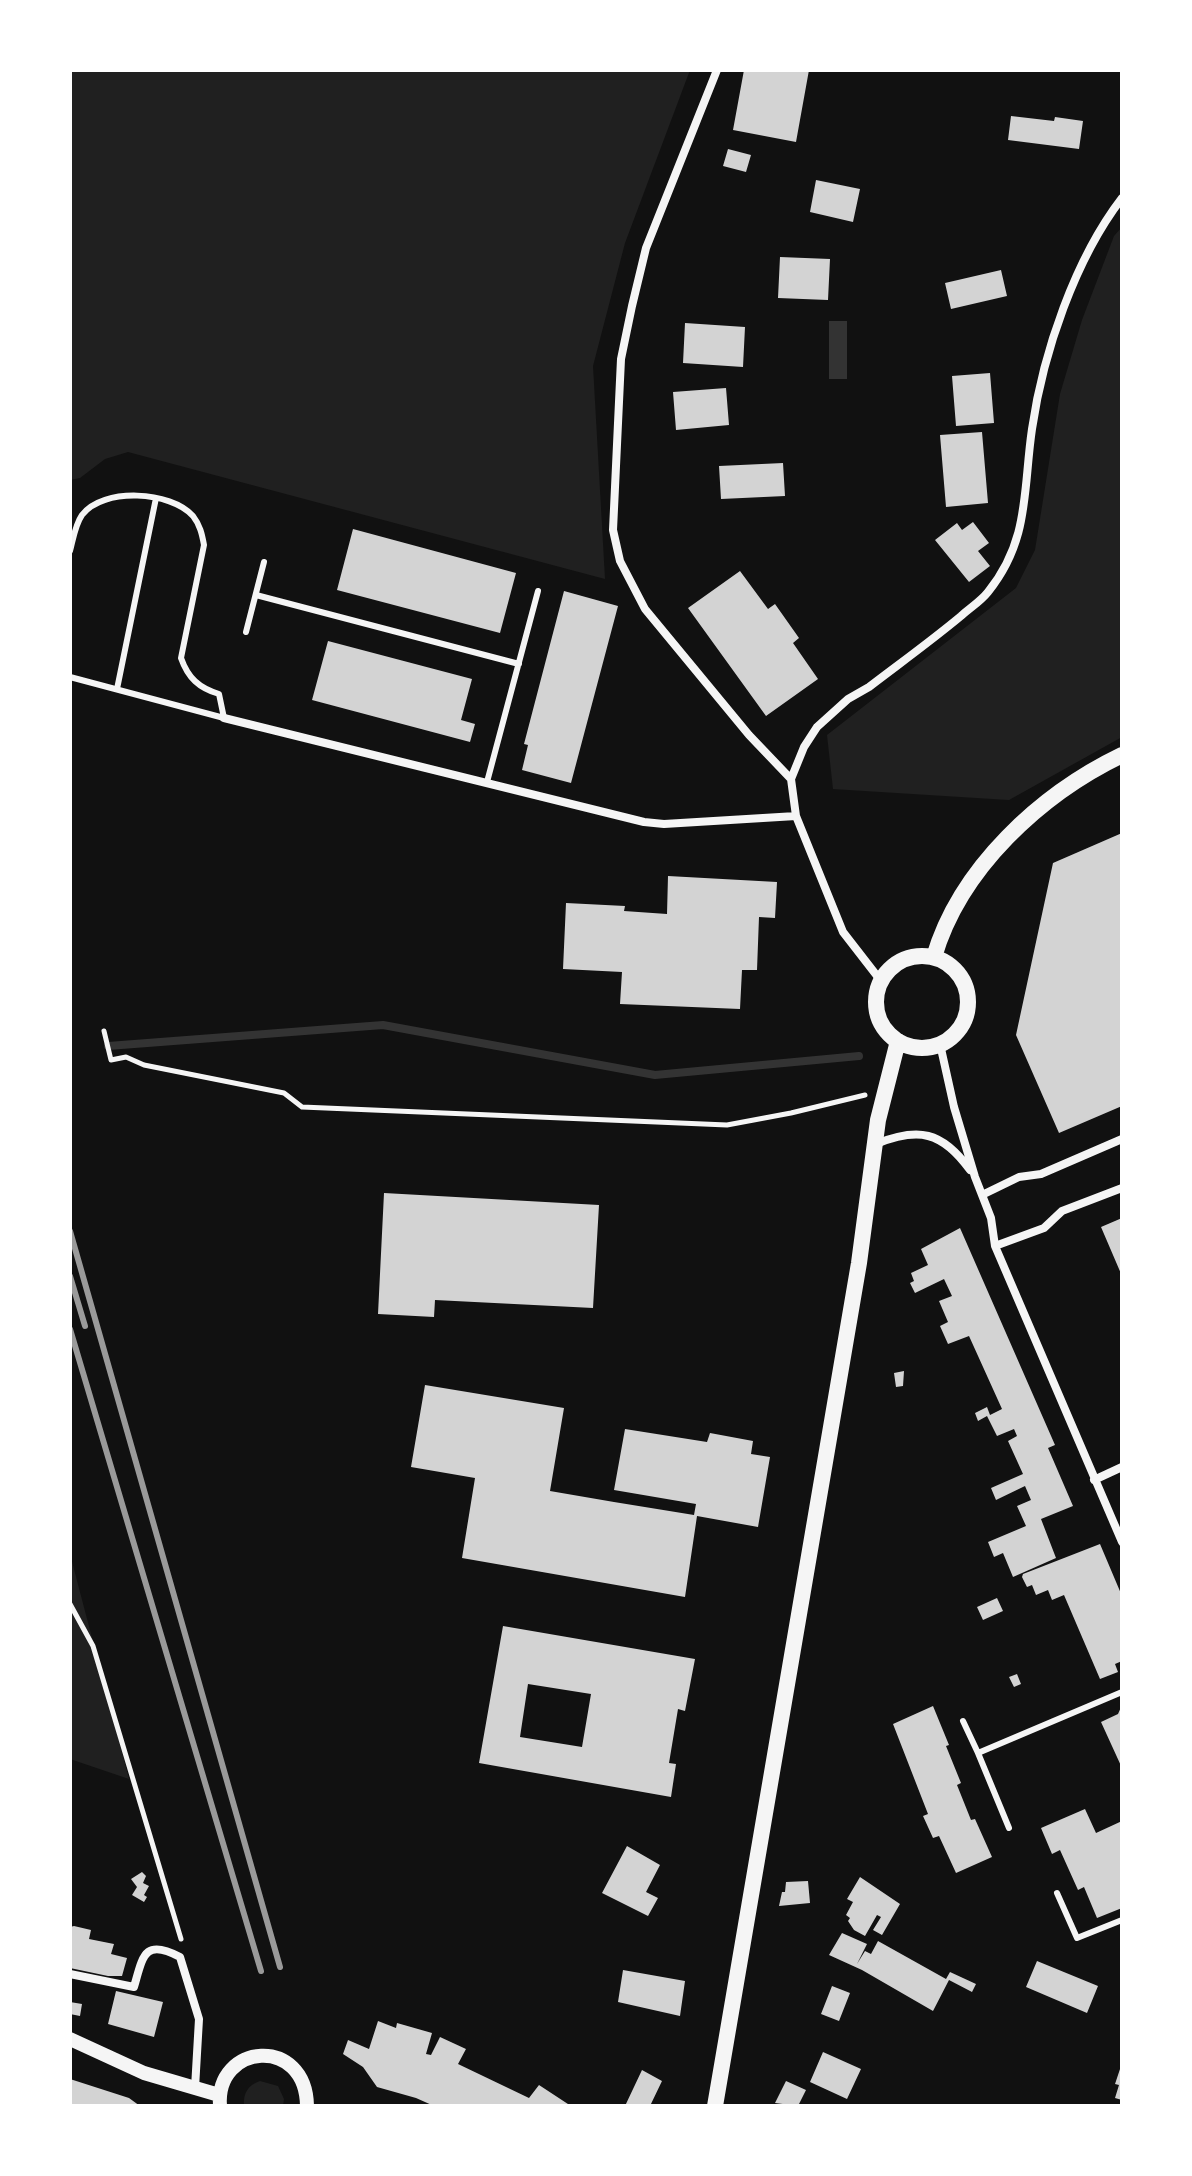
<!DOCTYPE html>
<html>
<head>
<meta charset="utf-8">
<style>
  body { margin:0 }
  #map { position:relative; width:1192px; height:2176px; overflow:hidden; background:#111; font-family:"PT Serif",serif }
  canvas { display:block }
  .frame { position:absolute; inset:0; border:72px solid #fff; pointer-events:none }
</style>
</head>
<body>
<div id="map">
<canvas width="1192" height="2176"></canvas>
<div class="frame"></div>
</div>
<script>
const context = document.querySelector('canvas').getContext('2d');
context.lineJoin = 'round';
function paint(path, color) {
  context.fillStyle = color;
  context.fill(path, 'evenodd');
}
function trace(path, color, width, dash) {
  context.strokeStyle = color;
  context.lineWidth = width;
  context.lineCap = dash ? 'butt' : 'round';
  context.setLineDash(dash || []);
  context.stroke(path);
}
paint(new Path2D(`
  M70,70H690L625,243L593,366L605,579L128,452L105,459L80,478L70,480Z
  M1122,227V737L1009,800L833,789L827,735L1016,588L1035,550L1060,394L1082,320L1114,236Z
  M70,1554L129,1779L70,1759Z
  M260,2081L278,2086L284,2099L283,2106H244C243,2093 248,2085 260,2081Z`), '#202020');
paint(new Path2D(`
  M829,321H847V379H829Z`), '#333');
trace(new Path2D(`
  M108,1046L383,1025L655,1075L859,1056`), '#333', 8);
paint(new Path2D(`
  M744,70H809L796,142L733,130Z
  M1011,116L1054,121L1055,117L1083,121L1079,149L1008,140Z
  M728,149L751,155L746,172L723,166Z
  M816,180L860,189L853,222L810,212Z
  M780,257L830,259L828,300L778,298Z
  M1001,270L1007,296L951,309L945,283Z
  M685,323L745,327L743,367L683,363Z
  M990,373L994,423L956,426L952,376Z
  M726,388L729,425L676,430L673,392Z
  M982,432L988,503L946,507L940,435Z
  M783,463L785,496L721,499L719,466Z
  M973,522L989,543L978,551L990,566L969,582L935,540L957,523L962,530Z
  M353,529L516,573L500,633L337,590Z
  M740,571L768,609L775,604L799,638L793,643L818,679L766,716L688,608Z
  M564,591L618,606L571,783L522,770L528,745L524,744Z
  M328,641L472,679L461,720L475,724L470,742L312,700Z
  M1122,833V1106L1059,1133L1016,1035L1053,863Z
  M668,876L777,882L775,918L759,917L757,970H742L740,1009L620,1004L622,972L563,969L566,903L625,906L624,911L667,914Z
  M384,1193L599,1205L593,1308L435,1300L434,1317L378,1314Z
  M1122,1218V1276L1101,1227Z
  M960,1228L1055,1445L1048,1448L1073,1506L1041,1519L1056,1558L1013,1577L1003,1553L994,1557L988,1542L1026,1526L1017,1506L1031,1500L1025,1486L996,1500L991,1488L1023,1474L1008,1441L1017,1436L1014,1429L997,1436L987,1416L978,1421L975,1413L987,1407L990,1415L1002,1409L969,1336L948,1344L940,1326L948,1322L939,1301L952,1296L944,1279L915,1293L910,1283L914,1281L911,1273L928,1265L921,1249Z
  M904,1371L903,1386L896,1387L894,1373Z
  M425,1385L564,1408L550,1491L614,1502L694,1515L696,1504L614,1490L625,1429L707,1442L710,1433L753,1441L751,1454L770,1457L758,1527L697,1516L685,1597L462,1558L475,1478L411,1467Z
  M1100,1544L1122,1596V1661L1115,1664L1118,1672L1100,1679L1064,1595L1052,1600L1048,1590L1036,1595L1032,1585L1027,1587L1022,1577L1023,1574Z
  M997,1598L1003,1611L983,1620L977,1607Z
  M503,1626L695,1659L685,1711L678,1709L669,1763L676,1764L671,1797L479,1763ZM528,1684L591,1694L582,1747L520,1737Z
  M1017,1674L1021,1684L1014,1687L1009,1677Z
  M1122,1705V1768L1101,1722L1118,1714Z
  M933,1706L949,1745L946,1746L961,1783L957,1785L971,1820L975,1819L992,1857L956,1873L939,1836L933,1838L923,1816L928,1814L893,1724Z
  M1085,1809L1096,1833L1122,1821V1908L1097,1918L1084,1887L1078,1890L1060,1850L1052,1854L1041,1828Z
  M627,1846L660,1865L646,1892L658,1898L648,1916L602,1893Z
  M142,1872L146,1876L143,1883L149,1886L144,1895L147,1897L144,1902L132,1895L137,1887L131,1879Z
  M860,1877L900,1904L882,1935L873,1930L881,1917L877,1915L865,1936L854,1930L848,1921L850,1918L846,1915L853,1902L847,1899Z
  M808,1881L810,1903L779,1906L782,1892H785L786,1882Z
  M74,1926L91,1930L89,1939L114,1944L111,1954L127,1958L122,1976H108L70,1968V1927Z
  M842,1933L867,1944L857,1964L865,1951L871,1954L878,1941L946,1979L950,1972L976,1984L972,1992L949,1980L933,2011L862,1970L829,1955Z
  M1037,1961L1098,1986L1087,2013L1026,1987Z
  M623,1970L685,1981L680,2016L618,2002Z
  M832,1986L850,1993L839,2021L821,2014Z
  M116,1991L163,2002L154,2037L108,2024Z
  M70,2002L82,2004L80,2016L70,2014Z
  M378,2021L396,2028L397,2023L432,2033L426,2054L431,2055L440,2037L466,2049L458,2064L529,2098L539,2085L571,2106H434L416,2098L377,2087L363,2067L343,2054L348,2040L369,2049Z
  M823,2052L861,2069L847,2099L810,2082Z
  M1122,2063V2100L1115,2098L1119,2085L1115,2084Z
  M642,2070L662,2081L650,2106H625Z
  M70,2079L129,2098L140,2106H70Z
  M786,2081L806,2090L798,2106L775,2103Z`), '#d3d3d3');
trace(new Path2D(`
  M104,1031L111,1060L126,1057L144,1065L284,1093L302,1107L727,1125L791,1113L865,1095
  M70,1604L93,1646L181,1939`), '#f5f5f5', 5);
trace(new Path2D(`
  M70,551C73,540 75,525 82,515C103,487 171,491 193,516C200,525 202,534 204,545L181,658C188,678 199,688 219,694L224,718L70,677
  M256,595L519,664
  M246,632L264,562
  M117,689L156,498
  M487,782L538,591
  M963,1721L978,1753
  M1009,1828L978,1753L1122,1692
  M1057,1893L1077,1938L1122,1920`), '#f5f5f5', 6);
trace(new Path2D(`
  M717,70L646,248L632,306L621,359L613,530L620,561L645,609L749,735L791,779
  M224,718L644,822L664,824L796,816
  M881,981L843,932L796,816L791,779L804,747L817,727L848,699L869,687C899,664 931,641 961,616C970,608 981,601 988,592C1030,540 1023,490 1032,429C1043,353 1075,259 1122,198
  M940,1044L954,1107L975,1177L991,1218L995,1246L1122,1542
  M876,1144C918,1127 942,1131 970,1170
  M982,1195L1019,1177L1041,1174L1122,1139
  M995,1246L1044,1228L1062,1211L1122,1188
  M1094,1480L1122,1467
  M70,1974L134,1987C143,1956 144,1938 180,1957L199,2019L195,2088`), '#f5f5f5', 8);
trace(new Path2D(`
  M70,2039L144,2073L219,2095
  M220,2106C215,2043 306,2035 307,2106`), '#f5f5f5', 14);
trace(new Path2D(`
  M876 1002a46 46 0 1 1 92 0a46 46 0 1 1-92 0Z
  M934,957C960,868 1041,794 1122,755
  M715,2106L859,1263L878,1120L898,1041`), '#f5f5f5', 16);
trace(new Path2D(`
  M70,1231L280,1967
  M70,1276L85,1326
  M70,1329L261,1971`), '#9a9a9a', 6);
</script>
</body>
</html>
